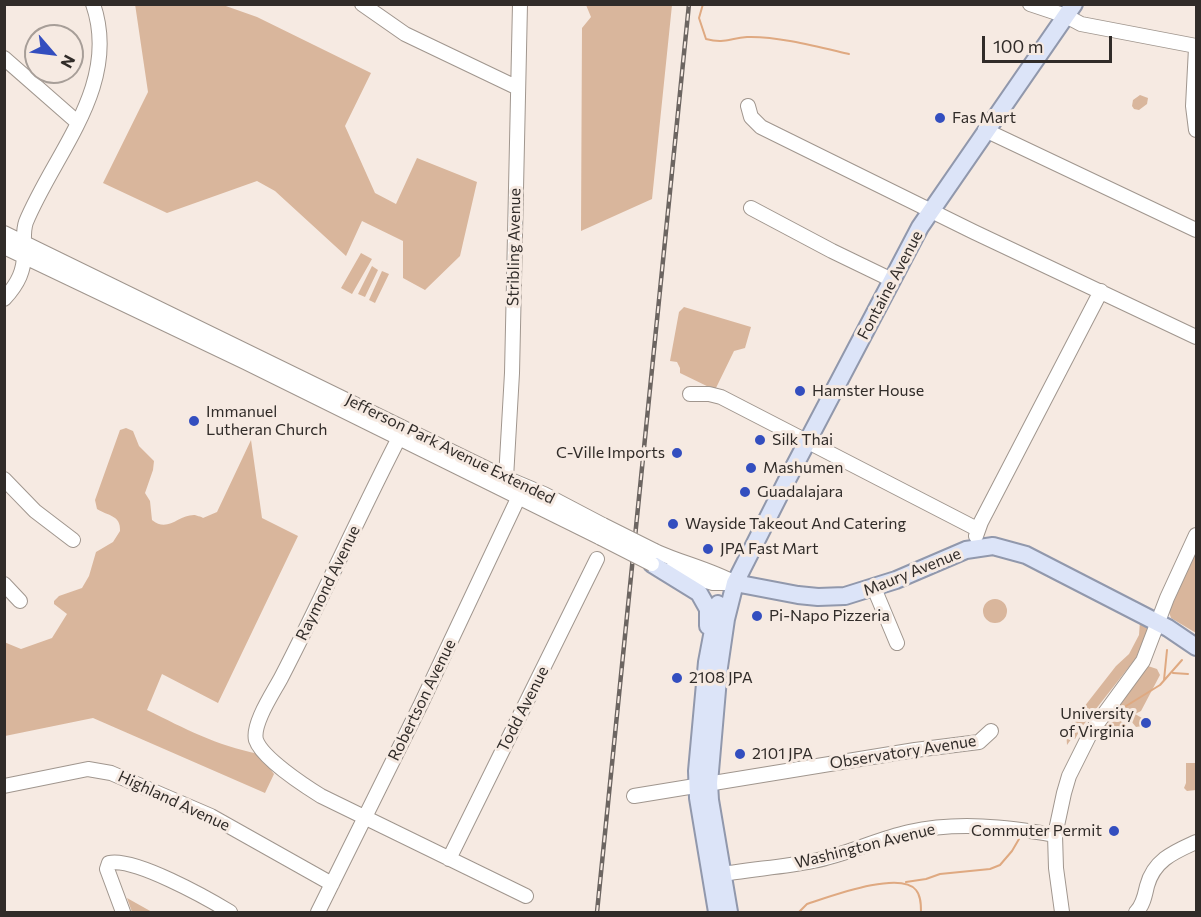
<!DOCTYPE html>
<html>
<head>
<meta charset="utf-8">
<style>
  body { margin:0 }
  #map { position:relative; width:1201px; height:917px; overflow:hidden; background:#f6eae2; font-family:Commissioner,sans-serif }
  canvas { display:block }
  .frame { position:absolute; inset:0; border:6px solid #312c29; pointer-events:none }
  .north { position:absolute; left:24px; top:24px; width:60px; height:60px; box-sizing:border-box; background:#f6eae2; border:2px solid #a79e98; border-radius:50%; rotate:118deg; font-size:16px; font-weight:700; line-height:24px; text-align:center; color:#312c29 }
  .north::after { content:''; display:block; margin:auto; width:21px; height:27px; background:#334ebf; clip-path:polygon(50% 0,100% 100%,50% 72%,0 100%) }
  .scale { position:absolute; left:982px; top:36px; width:130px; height:27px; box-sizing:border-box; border:3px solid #312c29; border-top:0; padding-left:8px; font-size:18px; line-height:21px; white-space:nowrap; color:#312c29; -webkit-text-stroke:4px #f6eae2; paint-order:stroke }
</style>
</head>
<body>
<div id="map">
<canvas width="1201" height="917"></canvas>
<div class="frame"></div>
<div class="north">N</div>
<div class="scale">100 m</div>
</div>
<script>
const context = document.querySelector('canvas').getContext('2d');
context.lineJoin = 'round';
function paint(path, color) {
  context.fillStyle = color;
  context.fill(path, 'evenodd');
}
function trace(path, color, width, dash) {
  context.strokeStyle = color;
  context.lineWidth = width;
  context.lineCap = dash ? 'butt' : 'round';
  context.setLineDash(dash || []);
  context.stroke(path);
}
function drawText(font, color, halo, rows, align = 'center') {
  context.font = font + ' Commissioner,sans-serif';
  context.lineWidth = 6;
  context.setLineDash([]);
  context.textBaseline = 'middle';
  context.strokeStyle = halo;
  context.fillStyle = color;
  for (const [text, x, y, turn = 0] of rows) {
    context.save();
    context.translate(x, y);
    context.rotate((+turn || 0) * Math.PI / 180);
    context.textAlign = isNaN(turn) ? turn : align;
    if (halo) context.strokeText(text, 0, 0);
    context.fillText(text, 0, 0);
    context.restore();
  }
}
paint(new Path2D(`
  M135,4L223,5L257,17L371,73L345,126L375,193L396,204L417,158L477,182L460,256L425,290L403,278V241L362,221L346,256L275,191L257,181L167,213L103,183L148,92Z
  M586,5H672L652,199L581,231L582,28L591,17Z
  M1140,95L1148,98L1147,104L1139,110L1134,109L1132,106L1133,100Z
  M361,253L372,259L352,294L341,288Z
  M372,266L378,270L365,297L358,294Z
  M382,271L389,274L375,303L369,300Z
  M684,307L751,327L745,348L734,351L715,390L680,373V368L677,362L670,361L679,312Z
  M126,428L133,431L139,446L154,461L153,470L145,493L150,501L152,520C168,533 178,515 194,515C195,515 202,517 203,518L217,512L251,440L262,518L298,536L218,703L162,674L147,710C186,729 215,745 259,754L274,774L265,793L93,718L5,736L4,642L21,649L52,638L67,614L54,604V601L59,596L82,588L89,576L96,552L113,542L120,531C121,515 108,516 97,509L95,500L120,430Z
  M1196,552V633L1171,618L1169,612Z
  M983 611a12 12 0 1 1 24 0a12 12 0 1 1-24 0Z
  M1140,621L1148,629L1136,658L1081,728L1075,739L1072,738L1067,745L1066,730L1116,666L1129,654L1139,635Z
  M1148,666L1157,669L1160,675L1141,711L1135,714L1142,718V726L1136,727L1131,721C1119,731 1115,746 1098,738C1104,716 1134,685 1148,666Z
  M1186,763H1196V790L1187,791L1184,788L1186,783Z
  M127,898L152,912H132Z`), '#d9b69c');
trace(new Path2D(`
  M703,4L699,18L706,39C725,44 730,38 747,37C778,36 819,47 849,54
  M1173,673L1188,674
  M1164,680L1167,650
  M1118,711L1160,685L1182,660
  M906,882L926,879L940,874L990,869L1000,865L1012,851L1019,839
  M799,912L807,904C829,897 900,870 916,890C921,896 921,905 921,912`), '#dfa981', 2);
const minor = new Path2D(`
  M362,4L405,34L518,88
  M1030,4L1066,16L1081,24L1196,46
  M1196,48L1193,106L1196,130
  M4,58L77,122
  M748,106L751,117L761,127L974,232L1196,337
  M985,130L1196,230
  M751,208L832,251L892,280
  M4,233L506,478L544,494L603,525
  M4,247L245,362L601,538
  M4,299C18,284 25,270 24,250C24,241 23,230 26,222C55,152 121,85 93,4
  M690,394H709L721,397L977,529
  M402,432C360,513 323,597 281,678C273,693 252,724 256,740C262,758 305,786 321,796L526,896
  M4,479L35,511L73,540
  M503,483L506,478L512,373L520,4
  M976,536L981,522L1101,291
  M655,551C681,563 709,569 735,583
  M670,570L713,583H733
  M4,584L20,601
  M874,588L897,643
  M4,786L88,769L111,773L211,816L332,884
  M634,796L915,750L979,742L991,731
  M449,859L597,559
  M713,876C746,869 780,868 813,861C846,855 877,839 909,832C958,821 1007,827 1055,835
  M123,912L107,869L109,863C134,857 207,898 230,912
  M318,912L421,704L522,490
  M1062,912L1056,868L1055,835L1064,793L1069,776L1091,732L1143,661L1167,598L1196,535
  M1136,912C1143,906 1145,895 1147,886C1154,860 1174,852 1196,842`);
const major = new Path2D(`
  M652,564L699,593L708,609V626
  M735,583L798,595L818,597L845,596L896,580L966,550L993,546L1026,555L1168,628L1196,647
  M717,912L698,798L697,771L707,662L718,604
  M729,912L710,800L709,783L719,667L726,619L735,583L786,482L920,227L1074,4`);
trace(minor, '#a0968e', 16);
trace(major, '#9198ac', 20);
trace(minor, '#fff', 14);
trace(major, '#dce4f8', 16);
const rail = new Path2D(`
  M597,912L689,4`);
trace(rail, '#6c6561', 4.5);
trace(rail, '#f6eae2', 2, [7]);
const minorBridge = new Path2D(`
  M603,525L655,551
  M601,538L652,564`);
trace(minorBridge, '#a0968e', 16, []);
trace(minorBridge, '#fff', 14);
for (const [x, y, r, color] of [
  [940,118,6,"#334ebf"],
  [800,391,6,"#334ebf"],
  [194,421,6,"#334ebf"],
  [760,440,6,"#334ebf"],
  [677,453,6,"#334ebf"],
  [751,468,6,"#334ebf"],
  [745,492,6,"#334ebf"],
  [673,524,6,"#334ebf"],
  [708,549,6,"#334ebf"],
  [757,616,6,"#334ebf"],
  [677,678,6,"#334ebf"],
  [1146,723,6,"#334ebf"],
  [740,754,6,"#334ebf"],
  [1114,831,6,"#334ebf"]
]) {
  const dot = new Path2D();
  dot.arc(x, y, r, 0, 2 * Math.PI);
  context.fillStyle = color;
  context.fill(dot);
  trace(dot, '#f6eae2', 2);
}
drawText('16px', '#312c29', '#f6eae2', [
  ["Fas Mart",952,118],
  ["Hamster House",812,391],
  ["Immanuel",206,412],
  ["Lutheran Church",206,430],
  ["Silk Thai",772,440],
  ["C-Ville Imports",665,453,"right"],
  ["Mashumen",763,468],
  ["Guadalajara",757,492],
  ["Wayside Takeout And Catering",685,524],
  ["JPA Fast Mart",720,549],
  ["Pi-Napo Pizzeria",769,616],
  ["2108 JPA",689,678],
  ["University",1134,714,"right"],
  ["of Virginia",1134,732,"right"],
  ["2101 JPA",752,754],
  ["Commuter Permit",1102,831,"right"]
], 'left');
drawText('16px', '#312c29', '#f6eae2', [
  ["Stribling Avenue",514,247,-89],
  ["Fontaine Avenue",890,285,-62],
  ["Jefferson Park Avenue Extended",450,449,26],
  ["Maury Avenue",912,572,-22],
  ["Raymond Avenue",328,583,-64],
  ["Robertson Avenue",422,700,-64],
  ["Todd Avenue",523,709,-63],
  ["Observatory Avenue",903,752,-9],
  ["Highland Avenue",174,801,25],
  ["Washington Avenue",865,846,-14]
]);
</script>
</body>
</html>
